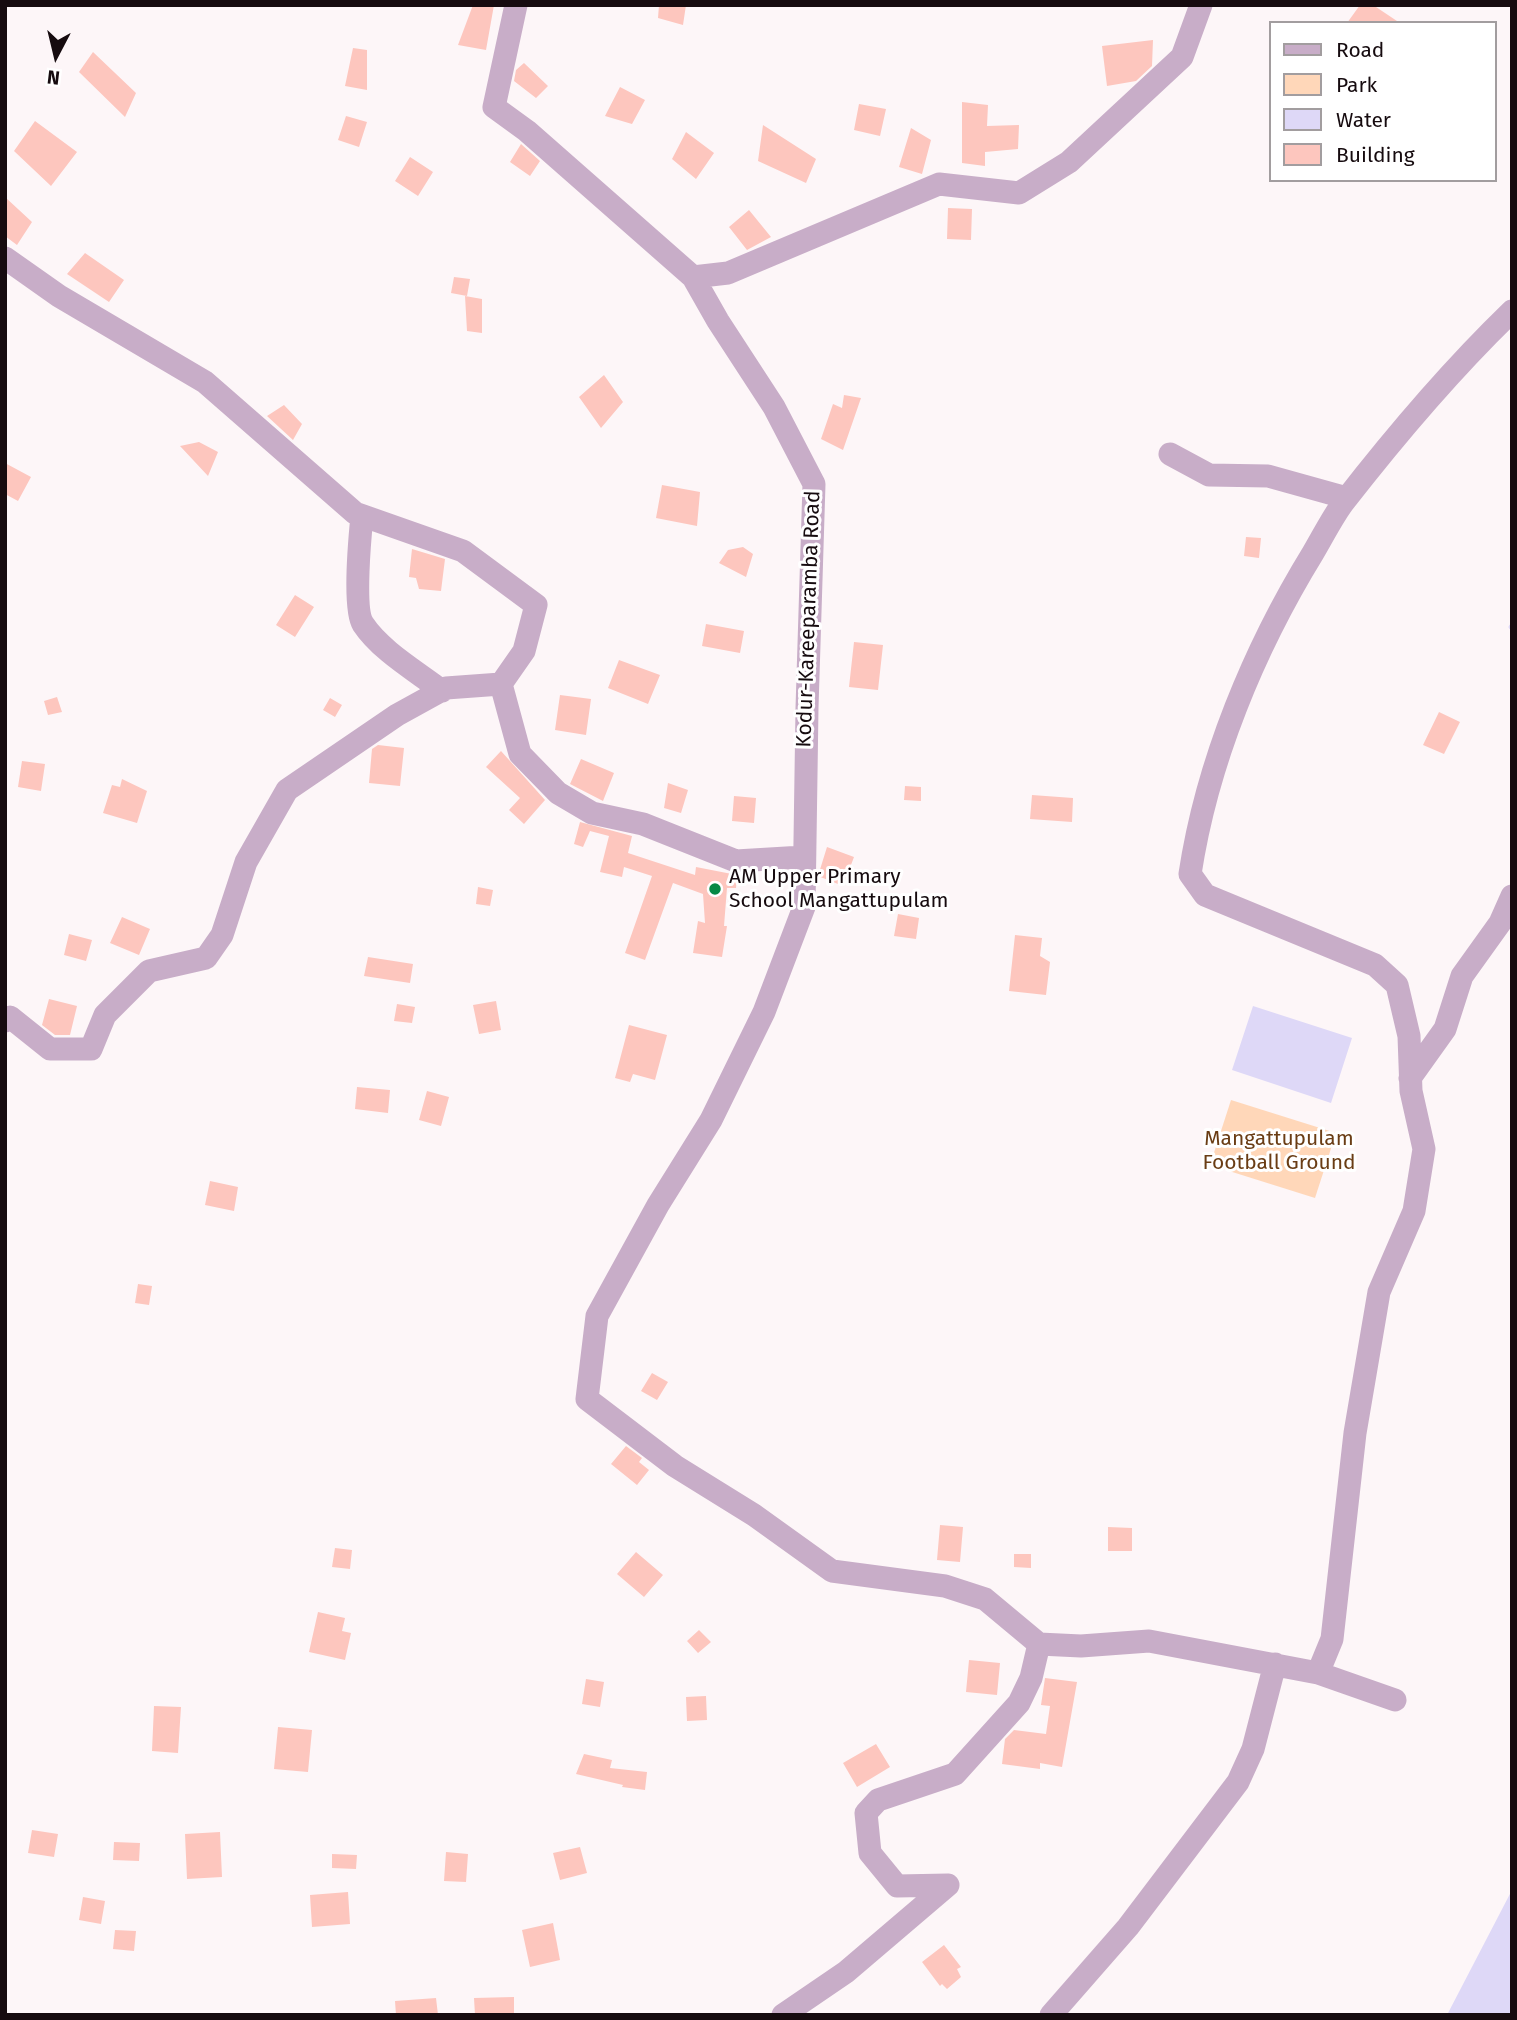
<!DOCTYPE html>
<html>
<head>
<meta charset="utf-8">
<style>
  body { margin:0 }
  #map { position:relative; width:1517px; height:2020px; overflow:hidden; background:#fdf6f8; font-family:"Fira Sans",sans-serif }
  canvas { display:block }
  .frame { position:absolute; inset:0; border:7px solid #160b0f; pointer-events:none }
  .legend { position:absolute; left:1269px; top:21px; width:228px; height:161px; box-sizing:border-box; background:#fff; border:2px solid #a29d9f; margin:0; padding:9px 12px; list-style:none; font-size:21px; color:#160b0f }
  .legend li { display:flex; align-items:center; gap:14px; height:35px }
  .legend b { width:35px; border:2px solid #a29d9f }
  .north { position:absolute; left:21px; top:21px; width:70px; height:70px; -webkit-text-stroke:5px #fff; paint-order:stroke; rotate:187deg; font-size:19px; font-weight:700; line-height:28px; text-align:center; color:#160b0f }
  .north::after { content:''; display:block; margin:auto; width:24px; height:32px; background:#160b0f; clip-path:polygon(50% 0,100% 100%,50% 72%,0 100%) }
</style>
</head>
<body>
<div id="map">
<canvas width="1517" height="2020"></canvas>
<div class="frame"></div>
<ul class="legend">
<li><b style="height:9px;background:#c8adc8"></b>Road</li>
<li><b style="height:19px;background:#ffd7b9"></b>Park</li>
<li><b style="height:19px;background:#ded8f7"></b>Water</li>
<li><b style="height:19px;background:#fdc6be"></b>Building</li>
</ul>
<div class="north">N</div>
</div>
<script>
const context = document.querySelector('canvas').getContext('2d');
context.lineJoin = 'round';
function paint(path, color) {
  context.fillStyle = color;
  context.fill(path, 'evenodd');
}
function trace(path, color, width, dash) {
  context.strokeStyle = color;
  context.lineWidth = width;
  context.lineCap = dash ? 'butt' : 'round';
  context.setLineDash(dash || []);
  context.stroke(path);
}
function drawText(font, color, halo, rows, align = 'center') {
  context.font = font + ' "Fira Sans",sans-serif';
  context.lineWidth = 6;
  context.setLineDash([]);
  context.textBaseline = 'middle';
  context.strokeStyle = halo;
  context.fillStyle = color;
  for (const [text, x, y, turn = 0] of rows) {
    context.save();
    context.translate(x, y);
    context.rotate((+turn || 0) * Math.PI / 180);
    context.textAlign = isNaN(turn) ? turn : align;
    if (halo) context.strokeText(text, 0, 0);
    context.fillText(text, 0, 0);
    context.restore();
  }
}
paint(new Path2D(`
  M1231,1100L1336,1133L1315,1198L1210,1165Z`), '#ffd7b9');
paint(new Path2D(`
  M1253,1006L1352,1038L1331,1103L1232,1070Z
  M1512,1890V2015H1447Z`), '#ded8f7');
trace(new Path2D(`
  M1511,627L1512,626`), '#ded8f7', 5);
paint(new Path2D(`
  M473,5H494L486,50L458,45Z
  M659,5H686L683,25L658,18Z
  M1360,5H1373L1400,23H1347Z
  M1153,40L1152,66L1136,81L1107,86L1102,46Z
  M353,48L367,50V90L345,86Z
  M93,52L136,93L125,117L79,72Z
  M524,63L548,86L536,98L514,81L516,70Z
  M620,87L645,100L632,124L605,116Z
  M962,102L988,105L987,126L1019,125L1018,149L985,152V166L962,163Z
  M859,104L886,109L880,136L854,130Z
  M346,116L367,122L359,147L338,140Z
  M35,121L77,152L51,186L14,151Z
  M763,125L816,159L806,183L758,161Z
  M911,128L931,140L922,174L899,167Z
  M686,132L714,153L696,179L672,159Z
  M521,144L540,161L530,176L510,162Z
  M410,157L433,172L418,196L395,181Z
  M5,197L32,222L17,245L5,236Z
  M948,208L972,209L971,240L947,239Z
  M749,210L771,237L747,250L729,227Z
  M85,253L124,280L109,302L67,274Z
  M454,277L470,279L467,296L451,293Z
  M465,296L482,299V333L467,331Z
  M604,375L623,402L601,428L579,397Z
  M844,395L861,398L843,450L821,439L833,404L842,408Z
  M284,405L302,424L293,440L267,416Z
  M199,442L218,452L208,476L180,446Z
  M5,463L31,477L18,501L5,494Z
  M662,485L700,492L697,526L656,518Z
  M1246,537L1261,538L1259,558L1244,556Z
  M743,547L753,554L746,577L719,563L728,550Z
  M412,549L445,559L441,591L419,589L416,578L409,577Z
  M295,595L314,607L295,637L276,625Z
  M706,624L744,631L740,653L702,646Z
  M854,642L883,645L878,690L849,687Z
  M619,660L660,675L648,704L608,688Z
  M560,695L591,699L586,735L555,730Z
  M57,697L62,712L48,715L44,701Z
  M330,698L342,705L335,717L323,710Z
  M1439,712L1460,722L1444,754L1423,745Z
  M378,745L404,748L400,786L369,783L372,749Z
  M501,751L545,800L524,824L509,810L520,798L486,767Z
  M581,759L614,773L603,801L570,784Z
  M22,761L45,764L41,791L18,787Z
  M122,779L147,791L137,823L103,813L112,785L120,787Z
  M668,783L688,790L681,813L664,808Z
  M905,786L921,787V801L904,800Z
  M1032,795L1073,798L1072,822L1030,819Z
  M734,796L756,798L754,823L732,821Z
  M580,822L632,836L628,853L695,875L696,867L737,875L736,888H727L724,926H727L722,957L693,953L698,921L705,923L703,894L673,883L645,960L625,953L652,876L624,867L622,877L600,872L609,836L590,831L583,847L574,844Z
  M827,847L854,857L843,886L818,876Z
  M478,887L493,890L490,906L476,904Z
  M898,914L919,918L916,939L894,936Z
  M122,917L150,929L139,955L110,943Z
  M69,934L92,940L86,961L64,955Z
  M1015,935L1042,938L1040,956L1050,962L1046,995L1009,991Z
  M368,957L413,964L410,983L364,976Z
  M49,999L77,1006L70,1035H55L42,1025Z
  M496,1001L501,1030L479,1034L473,1005Z
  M397,1004L415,1007L412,1023L394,1021Z
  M629,1025L667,1035L655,1080L633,1074L630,1082L615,1078Z
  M357,1087L390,1090L388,1113L355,1109Z
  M427,1091L449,1097L441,1126L419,1120Z
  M210,1181L238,1187L234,1211L205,1205Z
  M138,1284L152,1286L149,1305L135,1303Z
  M652,1373L668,1382L657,1400L641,1391Z
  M626,1446L642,1458L639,1462L649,1470L637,1485L611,1464Z
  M940,1525L963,1527L960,1562L937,1560Z
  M1108,1527L1132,1528V1551H1108Z
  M335,1548L352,1550L350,1569L332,1567Z
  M636,1552L663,1575L644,1597L617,1574Z
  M1014,1554H1031V1568L1014,1567Z
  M318,1612L345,1618L342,1631L351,1633L345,1660L309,1652Z
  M699,1630L711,1642L698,1653L687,1641Z
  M969,1660L1000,1663L997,1695L966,1692Z
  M1045,1678L1077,1682L1062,1767L1040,1763V1769L1002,1764L1005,1739L1014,1730L1046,1734L1050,1706L1041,1705Z
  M586,1679L604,1682L600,1707L582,1704Z
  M706,1696L707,1720L687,1721L686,1697Z
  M154,1706L181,1707L178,1753L152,1751Z
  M278,1727L312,1730L308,1772L274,1769Z
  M876,1744L890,1767L857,1787L843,1763Z
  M584,1754L612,1760L610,1768L647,1772L645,1790L622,1787L623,1785L576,1774Z
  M32,1830L58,1834L54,1857L28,1853Z
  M220,1832L222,1877L187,1879L185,1834Z
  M114,1842L140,1843L139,1861L113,1860Z
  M580,1847L587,1873L560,1880L553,1853Z
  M446,1852L468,1854L466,1882L444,1881Z
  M332,1854L357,1855L356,1869L332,1868Z
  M348,1892L350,1924L312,1927L310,1895Z
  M83,1897L105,1901L101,1924L79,1920Z
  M553,1923L560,1960L530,1967L522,1930Z
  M115,1930L136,1931L134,1951L113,1949Z
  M944,1945L961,1967L957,1969L961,1977L947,1989L942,1984L940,1986L922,1962Z
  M514,1997V2015H475L474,1998Z
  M436,1998L438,2015H396L395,2001Z`), '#fdc6be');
trace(new Path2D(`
  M516,5L494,107L527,131L693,277L718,321L774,407L814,484L807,708L804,907L764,1012L711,1120L658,1205L597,1316L587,1399L675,1466L754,1515L832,1571L945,1586L985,1599L1039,1644L1081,1646L1149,1641L1318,1673L1332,1639L1355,1433L1379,1292L1414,1211L1424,1149L1411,1091L1409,1036L1397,985L1375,965L1205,895L1190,874C1207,762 1254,649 1313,553C1323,536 1332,518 1343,503C1395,436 1451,370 1512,311
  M5,258L59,296L205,382L355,513L463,551L536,605L524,651L501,684
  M693,277L728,273L939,184L1019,193L1069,162L1182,57L1201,5
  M1170,454L1209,475L1268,476L1347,498
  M362,516C360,536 353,609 363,624C381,651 416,671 442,691
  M501,684L520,754L558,793L592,813L643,824L736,861L803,857
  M5,1021L10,1017L50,1049H91L105,1015L149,971L206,958L222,935L246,862L287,790L397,715L446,688L501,684
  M1410,1078L1445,1029L1462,976L1500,923L1512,896
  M1318,1673L1395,1700
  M948,1885L897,1886L870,1853L866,1813L878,1800L955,1774L1019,1703L1031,1678L1039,1644
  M783,2015L846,1972L948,1885
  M1051,2015L1128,1927L1238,1782L1253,1749L1275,1664`), '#c8adc8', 23);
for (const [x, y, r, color] of [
  [715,889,7,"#068945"]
]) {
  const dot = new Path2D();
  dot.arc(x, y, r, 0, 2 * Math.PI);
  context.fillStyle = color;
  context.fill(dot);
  trace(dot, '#fff', 2.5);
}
drawText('21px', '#160b0f', '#fff', [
  ["Kodur-Kareeparamba Road",809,619,-88]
]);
drawText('21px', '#160b0f', '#fff', [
  ["AM Upper Primary",729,877],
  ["School Mangattupulam",729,901]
], 'left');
drawText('21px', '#6a3d15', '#fff', [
  ["Mangattupulam",1279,1139],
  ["Football Ground",1279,1163]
]);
</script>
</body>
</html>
